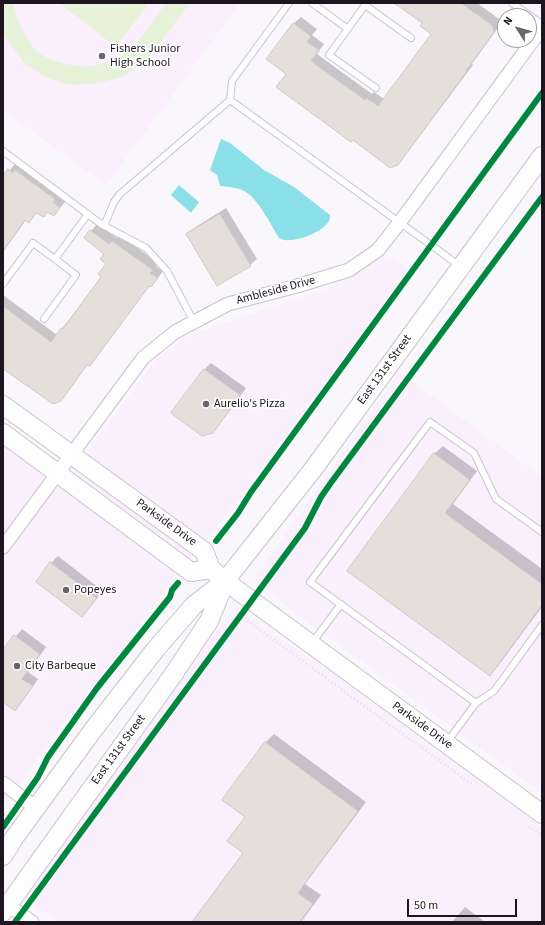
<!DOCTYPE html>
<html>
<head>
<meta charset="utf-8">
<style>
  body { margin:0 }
  #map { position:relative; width:545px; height:925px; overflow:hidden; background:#f9f7fb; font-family:"Source Sans 3",sans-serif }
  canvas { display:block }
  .frame { position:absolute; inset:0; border:4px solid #1d151f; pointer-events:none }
  .north { position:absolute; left:497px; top:8px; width:40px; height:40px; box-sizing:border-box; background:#fff; border:1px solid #a5a1a5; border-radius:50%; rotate:307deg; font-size:11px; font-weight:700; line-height:16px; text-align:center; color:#1d151f }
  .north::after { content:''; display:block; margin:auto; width:14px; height:18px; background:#6a646c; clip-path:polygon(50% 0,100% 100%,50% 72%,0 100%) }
  .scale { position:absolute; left:407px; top:899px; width:110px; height:18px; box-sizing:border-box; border:2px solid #1d151f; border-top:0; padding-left:5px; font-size:12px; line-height:14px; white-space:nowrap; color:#1d151f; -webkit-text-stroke:3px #fff; paint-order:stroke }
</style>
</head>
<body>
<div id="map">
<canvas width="545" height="925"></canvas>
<div class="frame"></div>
<div class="north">N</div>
<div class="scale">50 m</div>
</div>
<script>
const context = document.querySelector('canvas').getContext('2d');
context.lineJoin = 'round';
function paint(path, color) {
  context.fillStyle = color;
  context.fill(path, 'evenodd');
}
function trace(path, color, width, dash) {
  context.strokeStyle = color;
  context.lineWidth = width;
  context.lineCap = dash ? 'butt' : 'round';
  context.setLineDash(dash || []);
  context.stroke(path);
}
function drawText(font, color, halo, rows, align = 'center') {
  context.font = font + ' "Source Sans 3",sans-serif';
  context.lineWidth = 3.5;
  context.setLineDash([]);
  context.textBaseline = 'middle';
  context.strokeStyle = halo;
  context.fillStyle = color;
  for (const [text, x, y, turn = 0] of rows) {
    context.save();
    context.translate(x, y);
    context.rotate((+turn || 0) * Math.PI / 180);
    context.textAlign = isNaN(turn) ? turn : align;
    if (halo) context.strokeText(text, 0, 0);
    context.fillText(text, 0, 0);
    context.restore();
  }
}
paint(new Path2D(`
  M3,3H240L106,185L3,110Z
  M383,254L409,269L243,494L172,582L40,754L3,807V422L71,472L159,356L192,334L342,283Z
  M399,372L542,477V793L298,615L254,579Z
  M235,607L339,678L542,827V922H58L39,909L23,895Z`), '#faeffd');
paint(new Path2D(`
  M3,3H13C17,21 24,38 37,51C49,62 77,68 92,66C105,64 118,58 128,51C141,40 155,17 166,3H190L147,60L127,74L118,78L98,83L79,85L67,84L45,77L24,63L3,35Z
  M59,3H149L116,47Z`), '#e7f3d9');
paint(new Path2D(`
  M221,139L230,143L264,170L294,187L330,215C332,230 297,242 285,240C282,240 281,239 279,238C271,225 258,198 244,191C237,187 228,187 220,186L217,175L210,170Z
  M179,185L199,202L191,213L171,195Z`), '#8bdfe9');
paint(new Path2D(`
  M396,3H477L499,19L500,25L472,64L473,65L404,157L397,164L287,73L268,59L294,23L301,17L317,29L312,35L324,44L317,54L372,94L374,92L384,99L433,34L423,22Z
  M15,164L66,201L54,215L48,212L43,216L37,212L29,222L26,220L3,252V178Z
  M226,208L257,259L250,265L187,234L194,228Z
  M97,224L117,238L120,235L158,263L156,266L163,271L157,279L151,286L150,285L96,358L89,365L88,364L67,393L60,400L3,368V295L57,335L103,276L107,264L106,254L91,231Z
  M211,363L246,388L219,425L212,432L173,413L205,369Z
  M443,446L477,471L453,504L542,569V607L498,666L490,675L348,571L434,454Z
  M58,556L103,591L82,616L51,563Z
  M22,629L46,647L28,672L38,679L21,703L15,709L3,701V652Z
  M274,734L366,802L305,884L321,895L301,922H193L245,853L246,817L223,800L266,742Z
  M465,907L485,922H452Z`), '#0003');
const building = new Path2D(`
  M394,3H461L492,25L494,32L466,71H467L398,165L390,168L353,140L351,142L276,87L286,74L266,59L293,23L311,36L307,42L319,50L311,61L365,100L367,98L378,106L431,34L420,26L422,23Z
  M8,169L13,173L15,170L55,199L53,202L60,208L54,216L47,212L44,217L36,213L29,223L25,220L3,251V176Z
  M220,214L251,266L217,286L186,234Z
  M90,230L109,244L112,241L153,270L150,273L158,278L151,287L149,286L90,366L87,365L61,401L53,404L3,369V306L51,342L61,328L63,329L101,277L98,274L106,264L100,259L104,254L84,238Z
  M204,369L240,395L213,433L202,436L171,413Z
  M434,453L470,480L445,513L542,584V605L490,676L347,571Z
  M50,562L97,598L82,617L36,582Z
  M14,635L40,654L22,679L33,686L15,711L3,702V650Z
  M265,742L358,811L298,893L313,904L300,922H192L243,853L227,841L245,817L222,800Z`);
paint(building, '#e5dfdc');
trace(building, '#cfc9c6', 1);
const lane = new Path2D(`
  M312,3L348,29
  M512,3L542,24
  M376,88L329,55L365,5L411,38
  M230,100L232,81L289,3
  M3,151L101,224L146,248L167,271L194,322
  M104,226L114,202L120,194L230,100L460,266
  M3,284L33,243L55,259L88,214
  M44,319L76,275L55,259
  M312,643L341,604
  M476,703L310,582L430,422L474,453L496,499L542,532
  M447,742L476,703L494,691L542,625`);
const street = new Path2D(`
  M3,547L143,358L175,332L228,304L297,286L349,270L378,250L400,222L542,28
  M3,783L36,808
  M8,905L32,922`);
const secondary = new Path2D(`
  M3,405L204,551L211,569L225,581L542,814
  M3,433L191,572L211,569
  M3,856L14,838L93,730L155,650L194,605L225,581L314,468L542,156
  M3,912L173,675L209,621L225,582`);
trace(lane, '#c9c4cb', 8);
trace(street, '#c9c4cb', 15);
trace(secondary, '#c9c4cb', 20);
trace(new Path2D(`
  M241,616L474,786
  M529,827L542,836`), '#e0dee0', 2.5, [1, 3]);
trace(lane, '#fefefe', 6);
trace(street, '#fefefe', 13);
trace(secondary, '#fefefe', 18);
trace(new Path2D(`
  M216,541L238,513L251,492L542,93
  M3,827L38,777L48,757L97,688L170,597L172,590L178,583
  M15,922L305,528L321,497L330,484L542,197`), '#00873e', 6);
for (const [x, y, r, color] of [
  [102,56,4,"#6a646c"],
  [206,404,4,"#6a646c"],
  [66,590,4,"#6a646c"],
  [17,666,4,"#6a646c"]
]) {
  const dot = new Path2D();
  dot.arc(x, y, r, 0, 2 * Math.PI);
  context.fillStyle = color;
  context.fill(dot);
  trace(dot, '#fff', 1.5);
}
drawText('12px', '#1d151f', '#fff', [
  ["Fishers Junior",110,49],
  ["High School",110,63],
  ["Aurelio's Pizza",214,404],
  ["Popeyes",74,590],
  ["City Barbeque",25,666]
], 'left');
drawText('12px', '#1d151f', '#fff', [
  ["Ambleside Drive",276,291,-15],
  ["East 131st Street",385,370,-54],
  ["Parkside Drive",166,523,36],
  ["Parkside Drive",422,726,36],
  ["East 131st Street",119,750,-54]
]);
</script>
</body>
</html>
